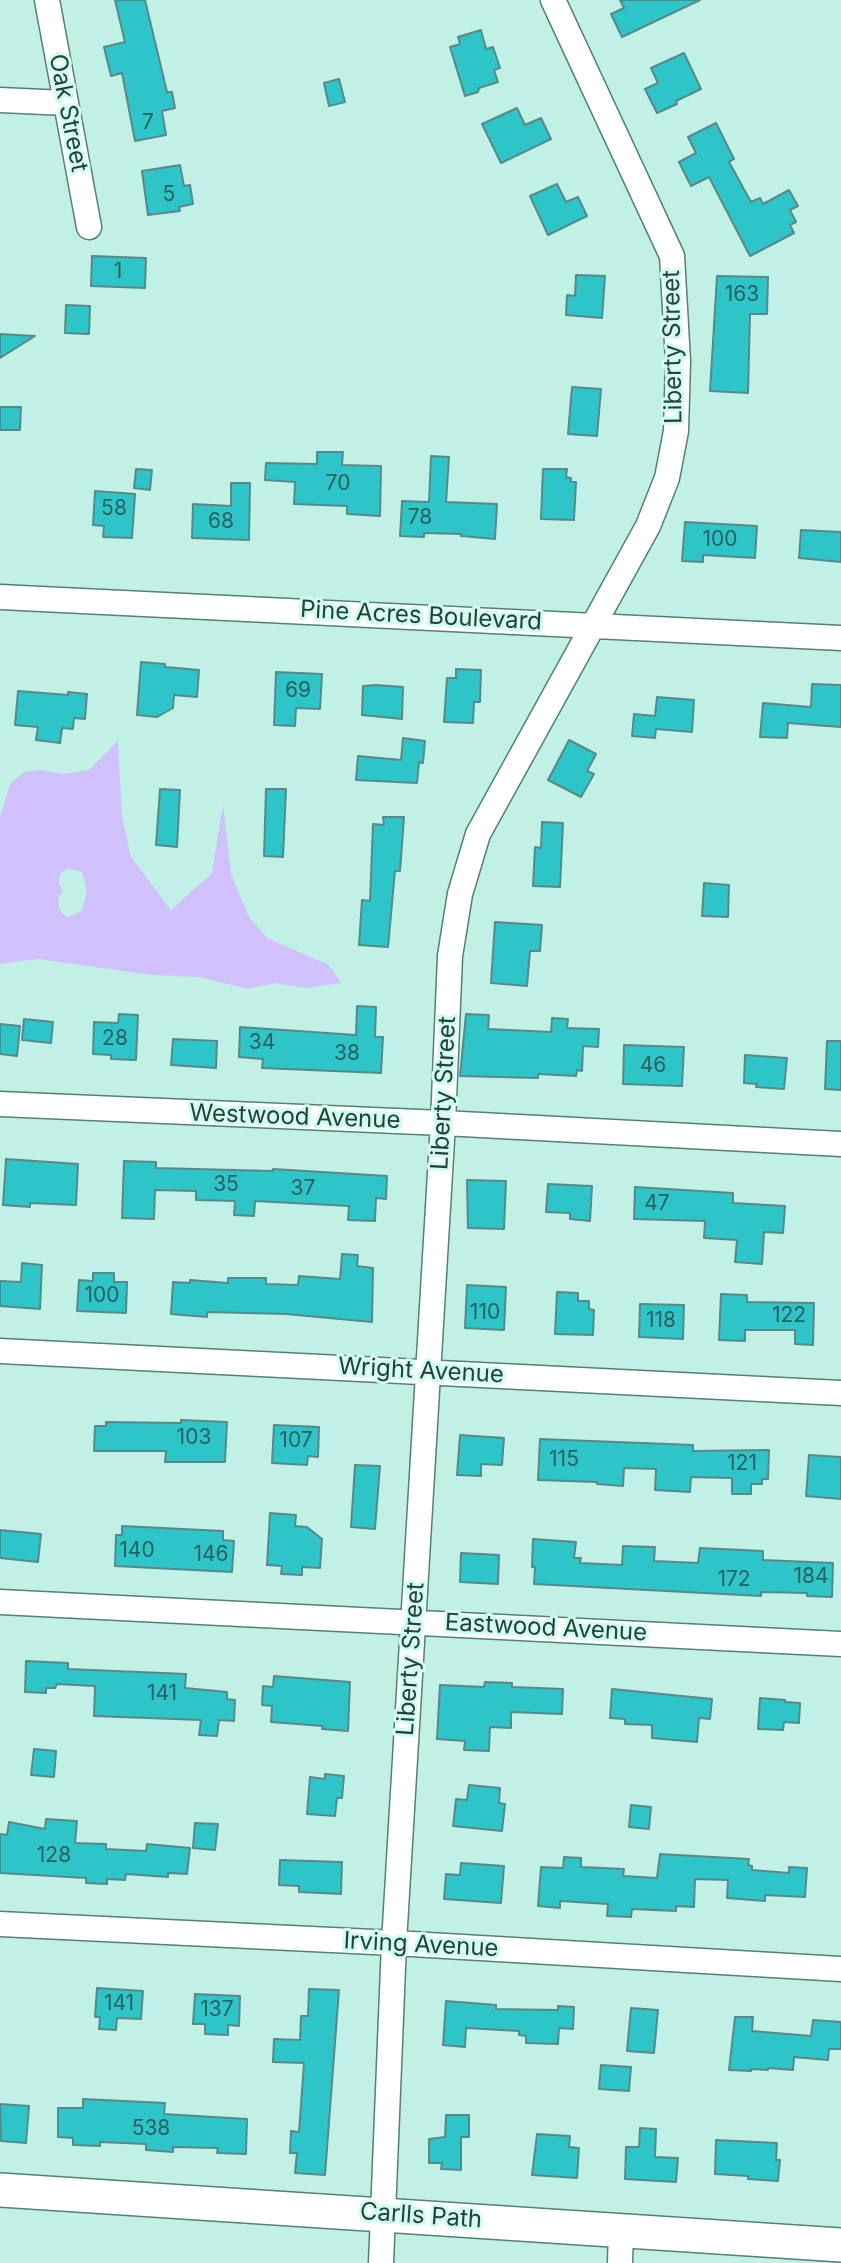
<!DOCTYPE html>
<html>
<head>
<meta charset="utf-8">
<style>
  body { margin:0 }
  canvas { display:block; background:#c1f1e4 }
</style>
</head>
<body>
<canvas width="841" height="2263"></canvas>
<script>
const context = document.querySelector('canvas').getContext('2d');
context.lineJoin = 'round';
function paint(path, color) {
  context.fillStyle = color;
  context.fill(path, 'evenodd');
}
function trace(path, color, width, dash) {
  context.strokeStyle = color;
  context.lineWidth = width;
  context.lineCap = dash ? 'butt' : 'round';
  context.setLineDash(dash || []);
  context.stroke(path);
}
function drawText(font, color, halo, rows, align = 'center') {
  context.font = font + ' Inter,sans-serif';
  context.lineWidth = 6;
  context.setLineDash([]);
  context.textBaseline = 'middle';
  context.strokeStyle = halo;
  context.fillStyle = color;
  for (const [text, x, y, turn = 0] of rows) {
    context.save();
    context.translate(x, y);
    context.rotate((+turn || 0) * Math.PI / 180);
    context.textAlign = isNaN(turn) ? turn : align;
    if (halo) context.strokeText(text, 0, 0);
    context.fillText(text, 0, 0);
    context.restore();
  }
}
paint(new Path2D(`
  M118,741L122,816L131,857L171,910L212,873L223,804L231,874L249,917L267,938L329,965L341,983L305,988L275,983L248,989L199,977L152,975L38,959L0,964V818L10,784L24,772L42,770L63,774L89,770ZM68,868L82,872L87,890L82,911L69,917L62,914C58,905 56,900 63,891L59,884L60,874Z`), '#d0c0fb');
const building = new Path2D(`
  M115,0H145L167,92H172L175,108L162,111L166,135L135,141L122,73L111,76L104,47L125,42Z
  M620,0H700L622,37L611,14L624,8Z
  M481,30L486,49L493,47L500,68L494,70L498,82L479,88L478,92L465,96L450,47L460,44L458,37Z
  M684,53L701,89L676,101L677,104L657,113L645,89L658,83L651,68Z
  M339,79L345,102L329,106L324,83Z
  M517,108L525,125L541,118L551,139L501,163L482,124Z
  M716,123L734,159L729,162L751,202L760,198L763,204L789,190L798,206L790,210L796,222L790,225L794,233L750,256L709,177L691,186L679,162L696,153L688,137Z
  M180,165L184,186L190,185L193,204L179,207L180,211L148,215L142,171Z
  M557,184L566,202L578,197L587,216L548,235L530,196Z
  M92,256L146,258L145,288L91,286Z
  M576,275L605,276L602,318L566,315L567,295L575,296Z
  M717,276L768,277L767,314H750L748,393L710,391Z
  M66,305L90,306L89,334L65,333Z
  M0,334L35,336L0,358Z
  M572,387L601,389L597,436L568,434Z
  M0,407H21L20,430H0Z
  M317,452H343L342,465L381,466L380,516L347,514V506L294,504L295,482L265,480L266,463L317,464Z
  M431,456L449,457L446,502L497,504L495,539L461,536V534L424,533V537L400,536L402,501L429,502Z
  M136,469L152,470L150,490L134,488Z
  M543,469H567L566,477L571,478V482H576L574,520L541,519Z
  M231,483H250L249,540L192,538L193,504L231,506Z
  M95,491L135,494L132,538L103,537L104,526L93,525Z
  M685,522L757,526L755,558L703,555V562L682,561Z
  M801,530L841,532V562L799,558Z
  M141,662L165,664V667L199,670L197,697L174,695L173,708L157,717L137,715Z
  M456,669L481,670L480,702H474L473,723L444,722L447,678H456Z
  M276,672L322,674L320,709L296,708L295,726L274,725Z
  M812,684L841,685V727L788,723L787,738L760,737L763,703L811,707Z
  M376,685L403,687L402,719L362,715L363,686Z
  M18,691L68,695V692L87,694L85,719L74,718L73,729L62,728L60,743L36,740L38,727L15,725Z
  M657,697L694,700L692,732L656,729L655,738L632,736L634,714L655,716Z
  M403,738L425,741L423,763L419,762L417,783L356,780L358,756L401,760Z
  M569,740L596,754L587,771L594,774L581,797L548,780Z
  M160,789L180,790L177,847L156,845Z
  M266,789H286L283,857L264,856Z
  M383,817H404L400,871H395L388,947L359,945L362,900L370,901L373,824L384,825Z
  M542,822L563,823L560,887L533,886L535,847L541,848Z
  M704,883L729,885L728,917L702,916Z
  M495,922L542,925L540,951H530L527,986L491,983Z
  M357,1006L376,1007L375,1037H383L381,1073L262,1068L263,1059L239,1057L240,1027L356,1035Z
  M119,1014L138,1015L136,1060L111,1059V1055L93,1054L94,1022L118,1023Z
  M466,1014L489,1015L488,1029L551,1032L552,1018L568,1019L567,1028L599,1029L598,1047L583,1046L582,1071L577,1070L576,1076L538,1074V1078L460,1076Z
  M24,1019L53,1022L51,1043L22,1040Z
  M0,1024L20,1026L17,1056L0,1054Z
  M173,1039L217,1041L216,1068L171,1065Z
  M827,1041H841V1090L825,1089Z
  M624,1045L684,1047L682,1086L623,1084Z
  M745,1055L787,1058L784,1089L756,1087L757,1084L744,1083Z
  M6,1159L78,1164L76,1205L30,1203V1207L3,1205Z
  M124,1161L156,1162V1168L273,1171V1169L387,1176L386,1199L376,1198L375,1221L348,1220L349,1206L255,1201L254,1216L234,1215L235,1201L196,1200V1191L155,1190L154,1219L122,1218Z
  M467,1180L506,1181L504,1229L468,1228Z
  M548,1184L592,1186L590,1221L570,1219V1213L546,1212Z
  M635,1187L733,1193V1203L785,1206L783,1233L764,1232L762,1264L735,1262L737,1240L704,1238L705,1221L634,1219Z
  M342,1254L358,1255L357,1266L373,1268L372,1322L286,1314L207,1312V1317L171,1314L173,1282L190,1283V1280L228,1283V1278H266V1284L298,1285L299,1276L340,1279Z
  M22,1263L42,1265L40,1309L0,1306V1281L21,1282Z
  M93,1273H114V1282H127L126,1313L77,1311L79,1280L93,1281Z
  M467,1285L506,1287L504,1330L465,1328Z
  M557,1292L578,1293V1301H589V1309L594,1310L593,1335L555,1334Z
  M721,1294L747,1295V1302L814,1303L813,1345L795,1344V1330H745V1341L719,1340Z
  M640,1304L684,1305L683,1339L639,1337Z
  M181,1420L227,1422L225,1462H165L166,1451H94L95,1426H106V1422L181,1423Z
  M274,1425L319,1427L318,1457L308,1456L307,1465L272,1463Z
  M460,1435L504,1438L502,1465L481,1464V1476L457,1475Z
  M540,1439L693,1445V1451L769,1450L768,1479H762V1484H751V1494H732V1478L691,1477L690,1492L655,1490L656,1469L624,1468L623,1486L597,1484V1482L538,1480Z
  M809,1455L841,1457V1499L806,1496Z
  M355,1465L380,1466L375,1529L351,1527Z
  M270,1513L296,1515L295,1526L307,1527L322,1539L320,1568L302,1567V1575L281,1574L282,1566L267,1565Z
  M122,1526L223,1531V1540L234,1541L232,1572L115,1566L116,1535H122Z
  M0,1530L41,1534L38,1562L0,1558Z
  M533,1539L576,1542L574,1558H581L580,1563L622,1565L623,1546L655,1547L654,1561L698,1563L700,1548L763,1551V1560L833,1563L832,1597L807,1596V1593L761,1592V1596L534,1584L535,1567H532Z
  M461,1553L499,1555L498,1584L460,1582Z
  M26,1661L68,1663V1669L186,1674L185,1688L227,1692V1699L235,1700L234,1721L219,1720L217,1736L199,1735L201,1720L94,1716L95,1686L57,1684L55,1688H46V1693L25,1692Z
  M274,1676L350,1682L348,1731L322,1729L323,1726L271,1722L272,1706L262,1705L263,1686L273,1687Z
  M485,1682L512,1683V1687L563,1689L562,1714L511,1712V1728L490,1727L489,1751L464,1750L465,1741L437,1739L440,1685L484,1687Z
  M612,1689L712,1699L710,1719L699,1718L697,1742L652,1738V1725L625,1724V1719L610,1718Z
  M760,1698L785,1700V1702L800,1703L799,1723L784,1722L783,1730L758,1729Z
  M34,1749L56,1751L54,1777L31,1775Z
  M325,1774L344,1776L342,1798H337L335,1816L307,1814L310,1777L325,1779Z
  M469,1785L500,1788L499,1803L505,1804L502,1831L453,1826L456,1799L467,1800Z
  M631,1805L651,1807L649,1829L629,1827Z
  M46,1819L77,1821L75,1843L106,1844V1849L146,1851L147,1844L190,1848L187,1874L168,1873V1877L126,1874L125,1880L107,1879V1884L86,1883V1878L0,1873V1834L7,1835L9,1822L45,1829Z
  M195,1823L218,1824L215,1850L193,1848Z
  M660,1854L749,1859L748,1865L752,1866V1870L789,1873V1867L807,1868L805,1897L765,1895V1901L727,1898L728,1880L695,1879L694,1907L676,1906V1911L632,1909L631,1917L607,1916L608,1904L560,1901V1908L538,1906L541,1867L563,1868L564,1857L581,1858V1867L624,1869L623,1876L657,1878Z
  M280,1860L342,1862L341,1894L299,1892V1886L279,1885Z
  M461,1863L504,1866L501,1903L444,1899L446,1874L460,1875Z
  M97,1988L143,1991L141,2019L117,2018L116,2030L99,2029L100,2017H95Z
  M309,1989L339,1990L325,2175L295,2173L297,2153H290L291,2131L299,2132L304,2063L273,2062L274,2039L300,2040L301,2016H308Z
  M195,1994L240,1996L239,2026L228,2025V2035L205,2034V2024H193Z
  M446,2001L496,2005V2009L558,2010V2006L574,2007L573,2029L559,2028L558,2044L526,2043V2036L519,2035V2031L466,2028L465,2047L443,2045Z
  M631,2008L658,2010L654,2053L627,2051Z
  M735,2017H753L752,2031L811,2036L813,2020L841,2022V2049H829L828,2060L794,2057L793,2070L768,2068V2070L751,2069V2071L729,2070Z
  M601,2065L631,2067L629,2091L599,2089Z
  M83,2099L165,2103L164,2114L247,2119L246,2154L217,2153L218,2148L173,2147V2152L146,2150V2144L100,2142V2146L73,2145V2138L58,2137V2108H83Z
  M0,2104L29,2106L26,2143L1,2141Z
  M446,2115H469V2137H461V2170L441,2169L442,2163H429V2139L445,2137Z
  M640,2128L656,2129L655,2157L678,2158L676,2182L625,2179L626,2147H639Z
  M537,2134L570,2136L569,2147L579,2148L577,2178L532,2175Z
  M716,2140L777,2143L776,2160H780L778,2181L748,2179V2176L715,2174Z`);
paint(building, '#2ec5c9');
trace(building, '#58898a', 2);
const street = new Path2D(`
  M47,0L89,227
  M0,100L66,103
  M0,597L841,638
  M0,1104L443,1123L841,1144
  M0,1351L841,1393
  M0,1602L841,1644
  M0,1924L394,1943L841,1969
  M381,2263L394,1943L443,1123L450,956L460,894L478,834L648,526L667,478L676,431L678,361L672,256L553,0
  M620,2263L621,2230`);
const secondary = new Path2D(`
  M0,2190L841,2245`);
trace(street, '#548075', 27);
trace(secondary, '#548075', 36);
trace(street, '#fff', 24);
trace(secondary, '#fff', 33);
drawText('21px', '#2c605e', null, [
  ["7",148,123],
  ["5",169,195],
  ["1",118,272],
  ["163",742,295],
  ["70",338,484],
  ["58",114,509],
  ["78",420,518],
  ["68",221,522],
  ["100",720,540],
  ["69",298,691],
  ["28",115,1039],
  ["34",262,1043],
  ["38",347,1054],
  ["46",653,1066],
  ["35",226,1185],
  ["37",303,1189],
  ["47",657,1204],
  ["100",102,1296],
  ["110",485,1313],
  ["122",789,1316],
  ["118",661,1321],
  ["103",194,1438],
  ["107",296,1441],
  ["115",564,1460],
  ["121",742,1464],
  ["140",137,1551],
  ["146",211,1555],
  ["184",811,1577],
  ["172",734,1580],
  ["141",162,1694],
  ["128",54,1856],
  ["141",119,2004],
  ["137",217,2010],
  ["538",151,2129]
]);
drawText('24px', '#2b3f3a', '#cefef2', [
  ["Oak Street",68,113,79],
  ["Liberty Street",673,347,-91],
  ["Pine Acres Boulevard",421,616,3],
  ["Liberty Street",444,1093,-87],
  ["Westwood Avenue",295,1117,2],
  ["Wright Avenue",421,1371,3],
  ["Eastwood Avenue",546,1628,3],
  ["Liberty Street",411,1659,-86],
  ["Irving Avenue",421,1945,3],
  ["Carlls Path",421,2216,4]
]);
</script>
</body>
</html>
